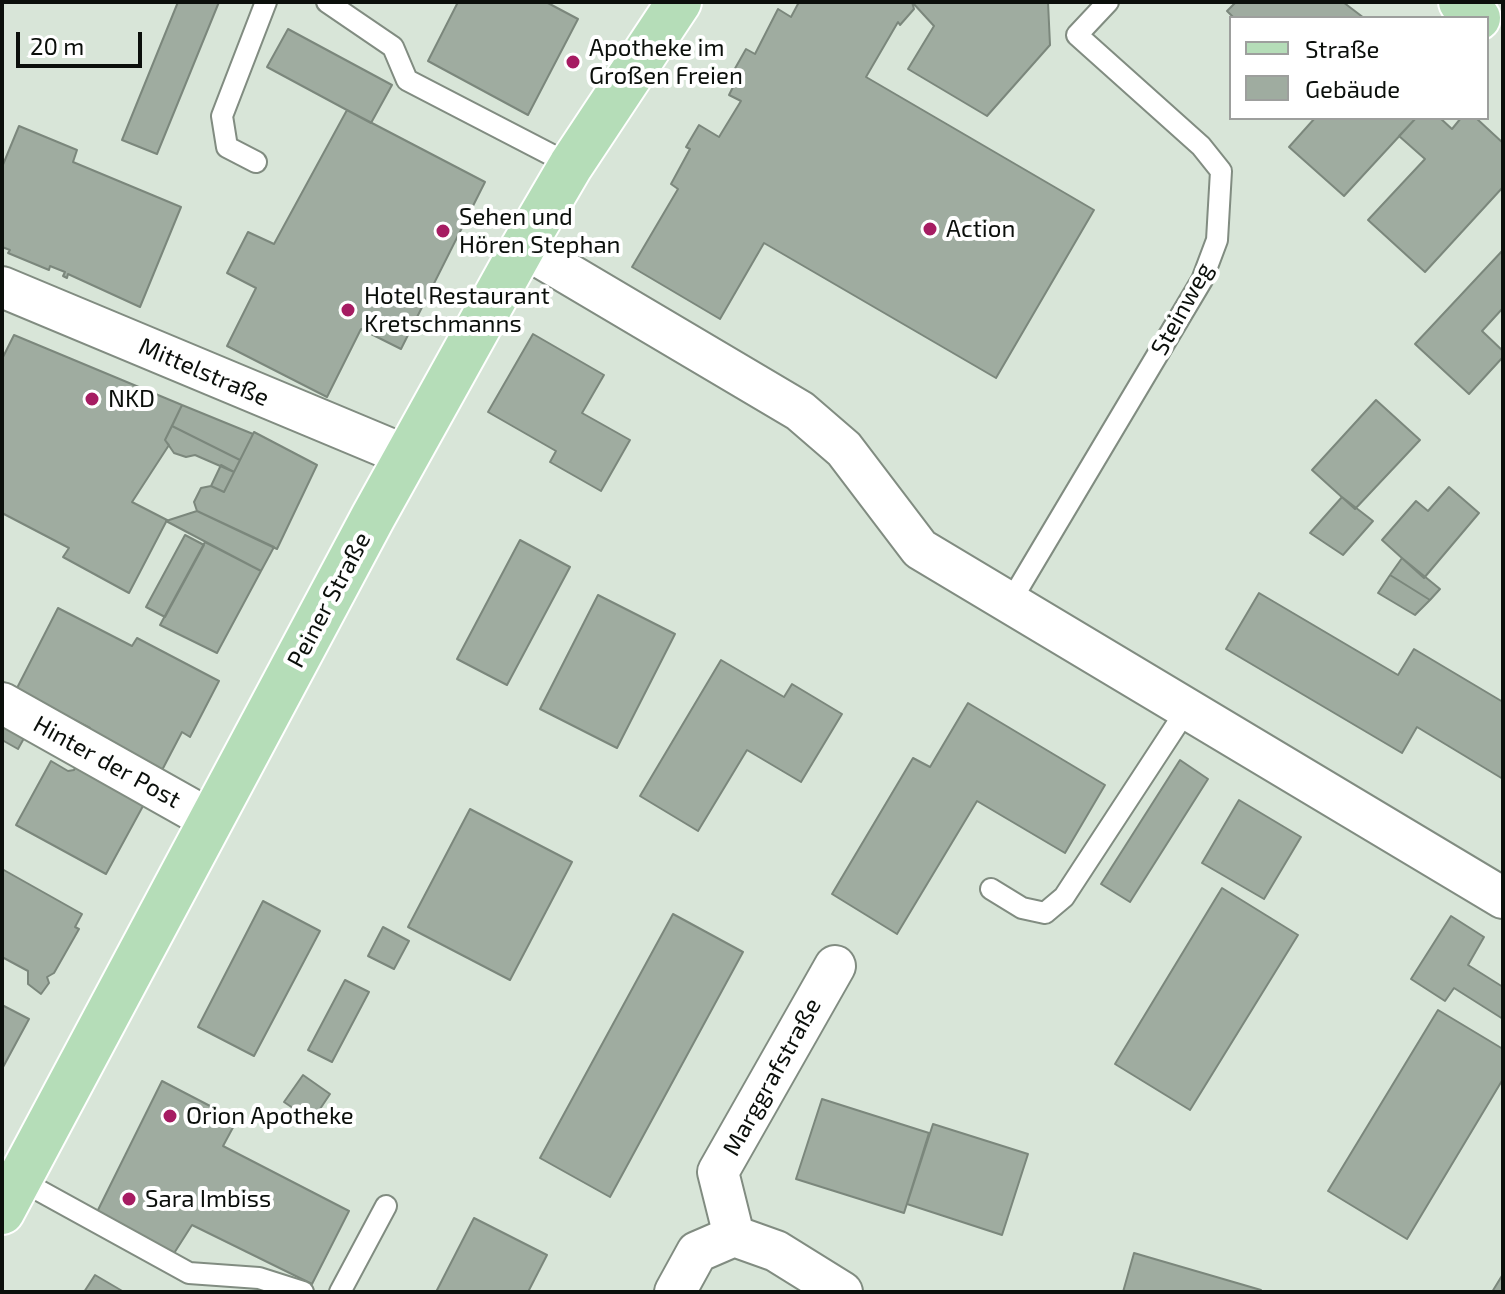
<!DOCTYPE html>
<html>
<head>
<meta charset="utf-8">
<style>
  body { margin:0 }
  #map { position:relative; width:1505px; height:1294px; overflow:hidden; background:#d8e5d8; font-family:"Exo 2",sans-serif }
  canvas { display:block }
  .frame { position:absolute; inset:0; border:4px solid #0b0f0b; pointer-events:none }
  .legend { position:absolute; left:1229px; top:16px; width:260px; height:104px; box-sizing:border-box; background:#fff; border:2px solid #9d9f9d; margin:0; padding:10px 14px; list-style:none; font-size:24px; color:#0b0f0b }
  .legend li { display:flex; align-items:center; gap:16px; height:40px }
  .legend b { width:40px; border:2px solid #9d9f9d }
  .scale { position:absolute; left:16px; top:32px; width:126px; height:36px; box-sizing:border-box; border:4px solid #0b0f0b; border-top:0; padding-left:10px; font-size:24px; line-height:28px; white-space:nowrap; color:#0b0f0b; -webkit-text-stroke:6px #fff; paint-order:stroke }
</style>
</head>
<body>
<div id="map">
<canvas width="1505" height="1294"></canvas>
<div class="frame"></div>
<ul class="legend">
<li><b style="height:10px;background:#b5ddb8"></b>Straße</li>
<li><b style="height:22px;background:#9faca0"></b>Gebäude</li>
</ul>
<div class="scale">20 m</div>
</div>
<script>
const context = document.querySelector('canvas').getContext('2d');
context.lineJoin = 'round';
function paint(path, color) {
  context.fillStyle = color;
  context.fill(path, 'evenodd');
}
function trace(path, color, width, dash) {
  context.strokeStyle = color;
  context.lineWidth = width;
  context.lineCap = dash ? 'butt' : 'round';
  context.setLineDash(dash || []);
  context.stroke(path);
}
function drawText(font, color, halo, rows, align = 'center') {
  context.font = font + ' "Exo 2",sans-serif';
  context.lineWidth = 8;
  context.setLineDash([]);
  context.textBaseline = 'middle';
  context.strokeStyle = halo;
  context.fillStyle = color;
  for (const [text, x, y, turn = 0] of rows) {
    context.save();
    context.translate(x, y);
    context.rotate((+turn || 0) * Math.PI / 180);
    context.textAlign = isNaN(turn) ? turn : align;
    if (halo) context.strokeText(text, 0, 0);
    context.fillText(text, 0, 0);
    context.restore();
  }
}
const building = new Path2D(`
  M178,2H219L157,154L122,140Z
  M458,2H546L578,19L528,115L428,61Z
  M799,2H912L914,9L900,25L898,22L866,77L1094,210L996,378L764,243L720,319L632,267L678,189L671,184L690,149L686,147L699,125L719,137L741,101L729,95L739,75L733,72L746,49L755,54L778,9L791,17Z
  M912,2H1048L1050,45L987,116L908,69L934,26Z
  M1236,2H1343L1364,18H1234L1227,11Z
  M288,29L392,85L371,123L267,67Z
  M347,110L485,182L401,349L361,329L327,397L227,346L256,288L227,273L248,232L274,244Z
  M1315,118H1416L1344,196L1289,147Z
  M1416,118H1440L1452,129L1461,118H1476L1503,143V187L1425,272L1368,220L1425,159L1399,136Z
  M19,126L77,150L73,162L181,207L140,307L68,274L67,278L63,276L65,272L50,266L49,270L8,253L10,250L2,247V167Z
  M1503,250V308L1482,331L1503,351V357L1469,394L1415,344Z
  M533,334L604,375L582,413L630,440L601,491L550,462L556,451L488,412Z
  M14,335L182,405L165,440L169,445L132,502L167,520L129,593L63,557L69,548L2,513V359Z
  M1376,400L1420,440L1355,509L1312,470Z
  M182,405L253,434L240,460L172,426Z
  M172,426L240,460L234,472L195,455L186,457L174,453L165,440Z
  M254,432L317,465L277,549L197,511L194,502L201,488L211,486L224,492Z
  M221,465L234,472L224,492L211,486Z
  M1449,487L1479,513L1424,578L1382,540L1416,501L1428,511Z
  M1342,497L1373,521L1343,555L1310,533Z
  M197,511L274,547L261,571L166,521Z
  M185,535L204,545L165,617L146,607Z
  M520,540L570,567L507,685L457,659Z
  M205,542L261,571L217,653L160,625Z
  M1402,558L1440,589L1430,600L1390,575Z
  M1390,575L1430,600L1415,615L1378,593Z
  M1259,593L1398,675L1414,649L1503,702V779L1417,727L1402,753L1226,649Z
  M598,595L675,634L617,748L540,709Z
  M58,608L132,646L137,638L219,681L190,737L182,732L160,774L86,735L90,728L16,690Z
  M721,660L784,697L792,684L842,714L801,782L747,750L698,831L640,796Z
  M968,703L1105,785L1065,853L977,801L897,934L832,894L913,758L930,767Z
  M2,717L28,731L18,749L2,740Z
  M80,758L149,795L106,874L16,825L51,761L68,771L74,770Z
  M1180,760L1208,779L1130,902L1101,884Z
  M1239,800L1301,837L1264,899L1202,863Z
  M470,809L572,862L510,980L408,927Z
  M2,869L82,914L75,927L79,929L54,973L47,977L49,983L41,994L28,984V971L2,957Z
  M1222,888L1298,935L1190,1110L1115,1064Z
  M263,901L320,931L254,1056L198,1027Z
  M673,914L743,952L610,1197L540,1158Z
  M1451,916L1484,937L1468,965L1503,987V1019L1454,988L1445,1001L1411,979Z
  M383,927L409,941L394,969L368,956Z
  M345,980L369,992L332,1062L308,1050Z
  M2,1005L29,1019L2,1069Z
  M1438,1010L1503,1049V1079L1407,1239L1328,1191Z
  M303,1075L330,1094L312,1121L284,1102Z
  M162,1081L237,1120L223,1146L349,1211L312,1284L192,1225L171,1258L95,1216Z
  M822,1099L929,1133L904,1213L796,1179Z
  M933,1124L1028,1154L1002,1235L907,1204Z
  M474,1218L547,1255L528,1292H436Z
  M1134,1253L1261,1290L1260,1292H1123Z
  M1503,1274V1292H1492Z
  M95,1275L124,1292H84Z`);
paint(building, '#9faca0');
trace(building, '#7b877c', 2);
const service = new Path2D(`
  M327,2L393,47L407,80L571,165
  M256,162L227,147L222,116L266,2
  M1009,604L1202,280L1217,240L1221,171L1201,146L1077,35L1108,2
  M991,889L1022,908L1045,913L1064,897L1187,709
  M20,1180L189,1273L259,1278L303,1292
  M340,1292L386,1206`);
const minor = new Path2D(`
  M523,247L800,411L844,449L920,549L1503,898
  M2,287L407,456
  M2,703L212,821
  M734,1236L718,1172L835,966
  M675,1292L697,1252L734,1236L776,1251L842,1292`);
const primary = new Path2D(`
  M1461,2L1478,18
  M2,1212L373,517L523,247L571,165L679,2`);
trace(service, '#818c81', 24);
trace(minor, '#818c81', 44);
trace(primary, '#fff', 48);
trace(service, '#fff', 20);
trace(minor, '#fff', 40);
trace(primary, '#b5ddb8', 44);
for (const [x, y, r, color] of [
  [573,62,8,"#a61c62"],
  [930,229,8,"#a61c62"],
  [443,231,8,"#a61c62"],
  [348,310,8,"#a61c62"],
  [92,399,8,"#a61c62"],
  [170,1116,8,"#a61c62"],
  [129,1199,8,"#a61c62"]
]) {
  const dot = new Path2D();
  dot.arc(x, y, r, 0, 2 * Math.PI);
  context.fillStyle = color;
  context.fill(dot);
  trace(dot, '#fff', 3);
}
drawText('24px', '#0b0f0b', '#fff', [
  ["Apotheke im",589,48],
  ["Großen Freien",589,76],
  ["Sehen und",459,217],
  ["Hören Stephan",459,245],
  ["Action",946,229],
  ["Hotel Restaurant",364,296],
  ["Kretschmanns",364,324],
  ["NKD",108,399],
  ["Orion Apotheke",186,1116],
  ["Sara Imbiss",145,1199]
], 'left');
drawText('24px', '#0b0f0b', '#fff', [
  ["Steinweg",1182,309,-61],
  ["Mittelstraße",204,372,23],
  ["Peiner Straße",329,600,-62],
  ["Hinter der Post",107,762,29],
  ["Marggrafstraße",772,1077,-61]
]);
</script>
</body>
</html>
